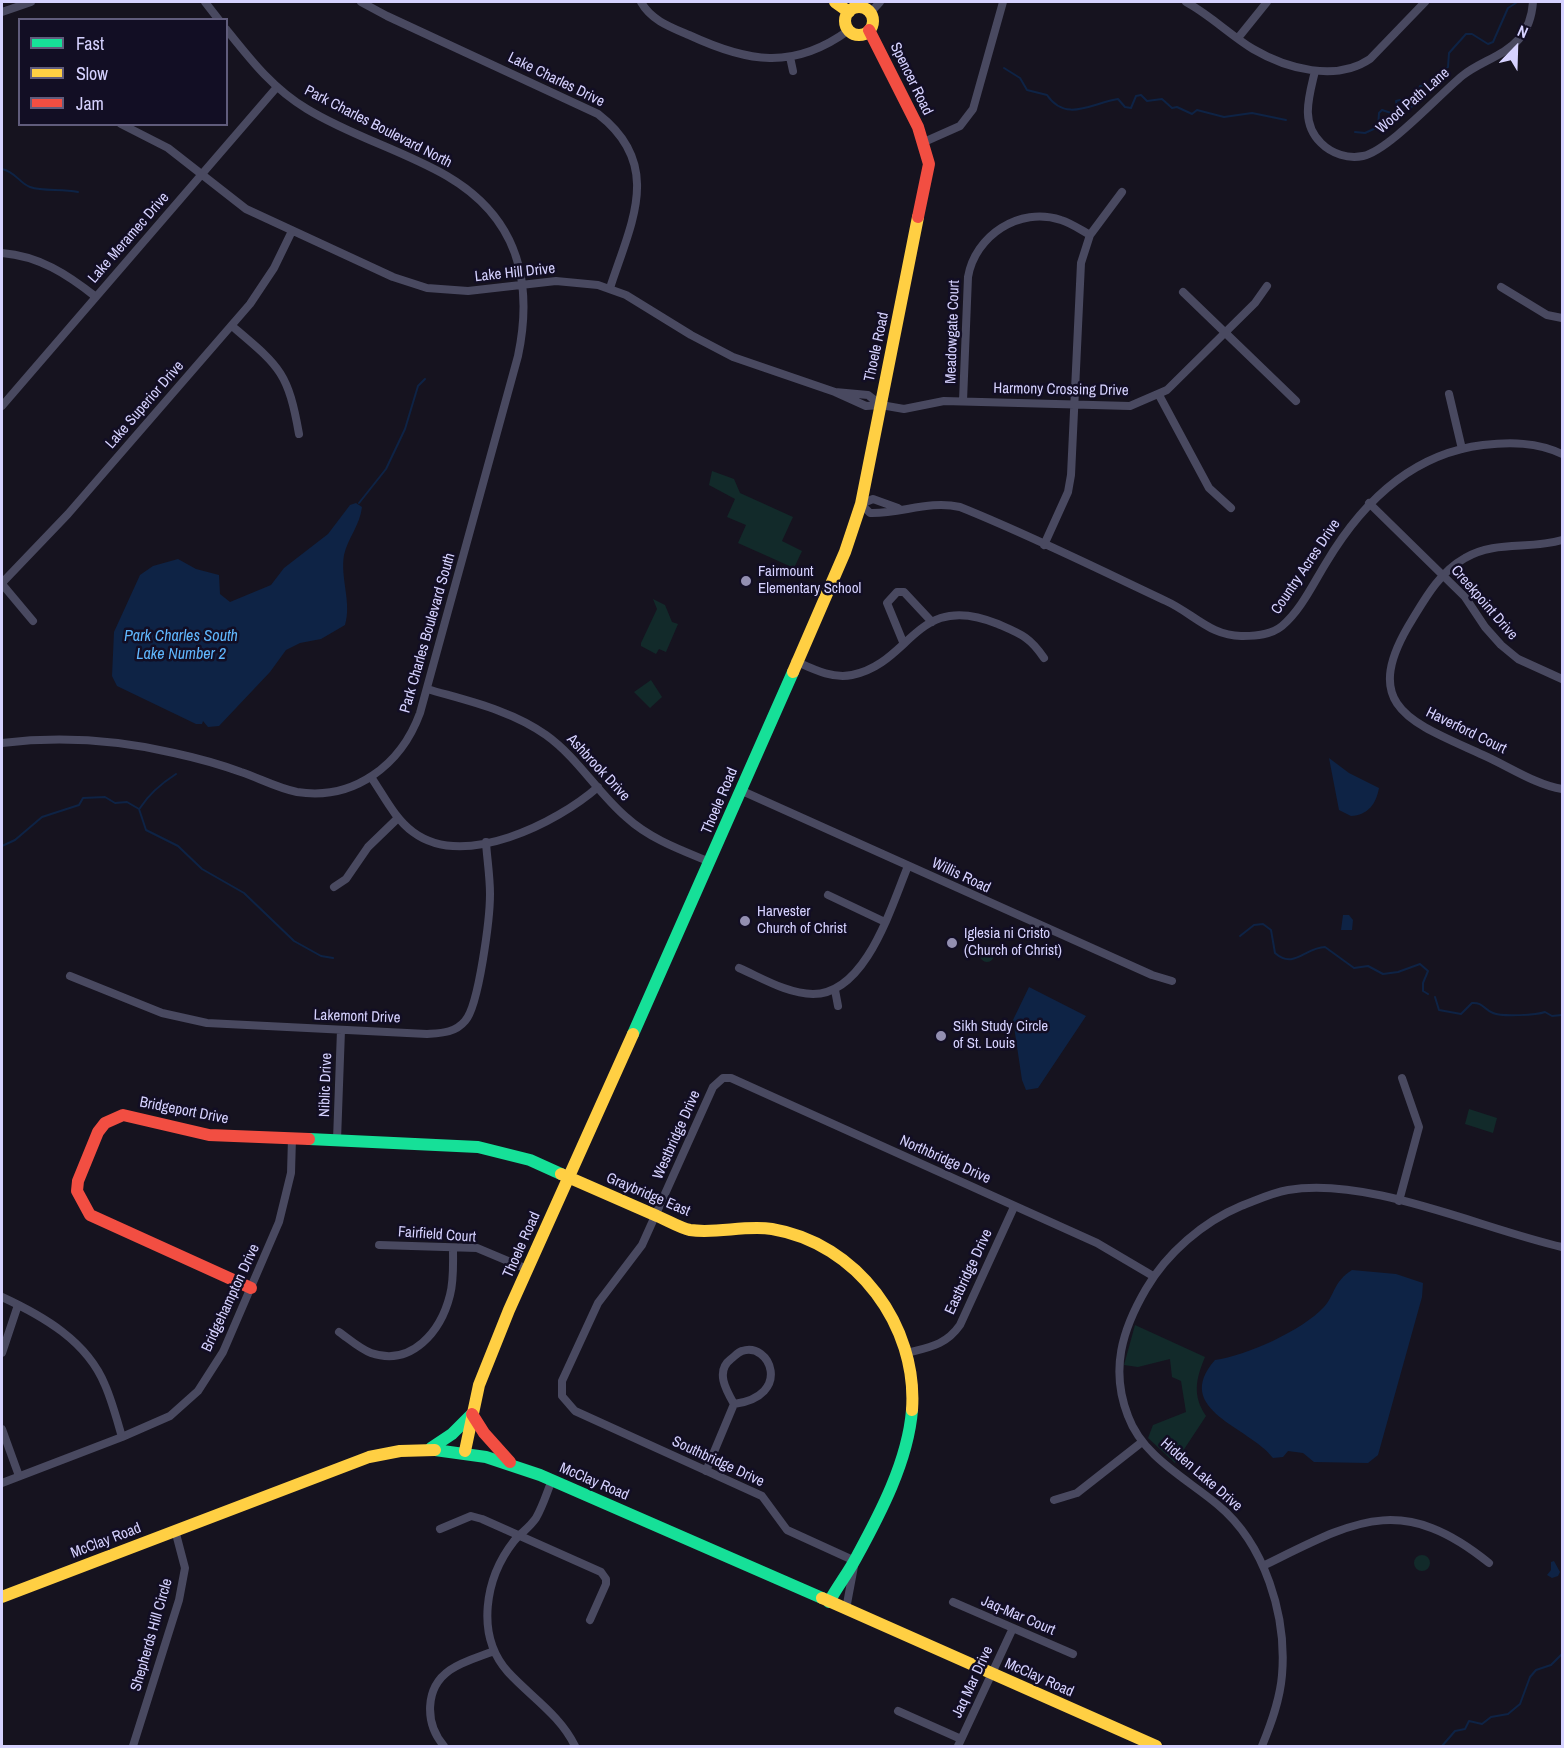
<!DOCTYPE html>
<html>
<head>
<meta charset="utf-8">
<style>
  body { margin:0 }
  #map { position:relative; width:1564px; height:1748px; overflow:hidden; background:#16131f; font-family:"Archivo Narrow",sans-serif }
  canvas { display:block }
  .frame { position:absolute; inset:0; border:3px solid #d6d2ff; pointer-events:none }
  .legend { position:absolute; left:18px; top:18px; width:210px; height:108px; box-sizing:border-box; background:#120e24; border:2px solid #605c7c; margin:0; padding:8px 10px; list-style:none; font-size:18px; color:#d6d2ff }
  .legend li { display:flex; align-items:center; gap:12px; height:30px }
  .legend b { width:30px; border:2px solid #605c7c }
  .north { position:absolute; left:1486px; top:18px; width:60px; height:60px; -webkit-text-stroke:4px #120e24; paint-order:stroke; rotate:23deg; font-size:16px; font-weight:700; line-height:24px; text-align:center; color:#d6d2ff }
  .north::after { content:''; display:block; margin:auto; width:21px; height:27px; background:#d6d2ff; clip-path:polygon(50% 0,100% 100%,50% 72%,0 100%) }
</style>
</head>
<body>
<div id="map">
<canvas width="1564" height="1748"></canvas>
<div class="frame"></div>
<ul class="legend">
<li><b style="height:8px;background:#16e098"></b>Fast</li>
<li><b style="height:8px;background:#ffcf43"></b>Slow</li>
<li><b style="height:8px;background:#f24e42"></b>Jam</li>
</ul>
<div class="north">N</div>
</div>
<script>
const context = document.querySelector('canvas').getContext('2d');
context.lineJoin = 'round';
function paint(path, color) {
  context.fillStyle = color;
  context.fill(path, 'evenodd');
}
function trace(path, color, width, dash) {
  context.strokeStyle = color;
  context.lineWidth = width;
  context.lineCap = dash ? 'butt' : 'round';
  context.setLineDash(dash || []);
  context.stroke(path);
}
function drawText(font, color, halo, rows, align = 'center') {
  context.font = font + ' "Archivo Narrow",sans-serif';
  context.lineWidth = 5;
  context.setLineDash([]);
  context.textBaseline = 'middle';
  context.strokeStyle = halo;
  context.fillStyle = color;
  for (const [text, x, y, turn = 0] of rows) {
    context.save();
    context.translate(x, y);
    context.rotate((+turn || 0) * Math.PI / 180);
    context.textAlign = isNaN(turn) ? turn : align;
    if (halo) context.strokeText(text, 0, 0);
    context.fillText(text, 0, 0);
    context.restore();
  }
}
paint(new Path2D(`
  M712,471L734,479L740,493L793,517L782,541L802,551L794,568L738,543L746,525L727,517L735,499L709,485Z
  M653,599L665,605L672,622L678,624L666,652L659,649L656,654L641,646V643L657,609Z
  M651,680L662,697L650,708L634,692Z
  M980 955a7 7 0 1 1 14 0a7 7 0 1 1-14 0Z
  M1469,1109L1497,1118L1493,1133L1465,1124Z
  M1135,1325L1205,1357C1196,1379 1192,1395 1206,1416L1175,1463L1148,1438L1153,1425L1186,1412L1181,1381L1172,1377L1170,1359L1138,1367L1124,1365Z
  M1414 1563a8 8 0 1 1 16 0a8 8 0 1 1-16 0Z`), '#122a2a');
paint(new Path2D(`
  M356,503L362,507C360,525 348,538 344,555C340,578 352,603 345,625L321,639L300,643L286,650L270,672L219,726L208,727L203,721L202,724H196L117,686L112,676L114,632L140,575L153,566L178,559L196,569L219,575L220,594L230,602L271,585L284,568L328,534L350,505Z
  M1329,758L1349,773L1379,788C1376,804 1368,815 1351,816L1339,810Z
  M1343,915H1349L1353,920L1352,930H1341Z
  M1029,987L1086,1016L1038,1088L1026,1090L1022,1080L1013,1020Z
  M1352,1270L1396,1274L1423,1283L1422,1297L1378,1455L1368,1463L1314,1462L1303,1453L1288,1451L1283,1457L1273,1458C1250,1427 1171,1410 1215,1360C1246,1356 1303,1330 1324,1307C1335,1295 1333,1282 1352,1270Z
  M1554,1561L1560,1572L1558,1576L1552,1578L1547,1575L1551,1570V1562Z`), '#0e2345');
trace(new Path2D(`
  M1004,68L1020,78L1027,90L1047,95C1066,123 1092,103 1118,99L1125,107L1131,108L1136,96L1141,95L1147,101L1162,99L1172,108L1177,107L1192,114L1197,110L1224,117L1252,113L1286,120
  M1355,132L1365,133L1378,127L1379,113L1382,110L1394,114L1398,111L1396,101L1400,100L1411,108L1417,99L1420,86L1438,84L1444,70L1448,67L1449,53L1466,34H1472L1488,44L1493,42L1508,8L1516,3
  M2,169C16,172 19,183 30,187C44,192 62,188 78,192
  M359,503L386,469L405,429L418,386L425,379
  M140,808C149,794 162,783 176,774
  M2,846L15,840L42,817L79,805L83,798L105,797L115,803L127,802L139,809L146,830L178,846L202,869L244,893L294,941L321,956L333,958
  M1240,936L1254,925L1263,924L1271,930L1275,953C1294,970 1306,947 1325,947L1354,968L1368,966L1383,974L1398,972L1420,964L1428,971L1423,983V991L1428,994
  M1435,997L1439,1010L1461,1014L1472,1003C1483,1002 1484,1010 1493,1013C1502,1017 1537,1015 1545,1012L1552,1016L1562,1015
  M1442,1746L1455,1731L1465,1729L1469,1721L1482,1724L1491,1717L1508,1714L1520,1704L1530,1677L1536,1670L1551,1665L1562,1654`), '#0e2345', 2);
trace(new Path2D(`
  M205,2L219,20
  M361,2L387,16L598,114C664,165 631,223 610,288
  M641,2C651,20 670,27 689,35C747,62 793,71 849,30
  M1186,2C1210,15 1230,35 1253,49C1287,69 1336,82 1370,59L1425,2
  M2,12L31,2
  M870,13L880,2
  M1238,38L1267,2
  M790,57L793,71
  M1315,71C1309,97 1300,122 1321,143C1332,154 1348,159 1363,156C1388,151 1439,95 1462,76C1479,62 1504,56 1519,39C1528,29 1532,15 1533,2
  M121,124L168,148L246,209L393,277L427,288L468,291L556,281L598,285L626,295L691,335L733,357L835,392L866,406L881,405
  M924,142L960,126L973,109L1003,2
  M2,253C39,256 67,274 96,297
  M1501,287L1547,315L1562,318
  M1183,292L1296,401
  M232,326C279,366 288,371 299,434
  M835,392L868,395L881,405L904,409L944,401L1130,406L1167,390L1255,303L1267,286
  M1449,394L1462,449
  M1159,395L1209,488L1231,508
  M963,401L968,277C975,236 1019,206 1061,220C1071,223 1081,230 1090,235
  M2,406L277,87
  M1369,503L1465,597L1485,627L1501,645L1518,659L1562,679
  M898,508L873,499L861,504L870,513C901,514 928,500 960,507C1030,535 1098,569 1166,601C1193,613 1211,637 1243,636C1256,636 1271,635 1282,626C1301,610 1313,584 1326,563C1361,504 1411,454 1483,445C1510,442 1537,442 1562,454
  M1562,540C1530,550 1495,540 1465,558C1440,572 1426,597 1412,620C1358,707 1411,722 1483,755C1508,766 1536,785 1562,789
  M1044,545L1068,492L1071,475L1081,263L1090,235L1122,192
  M2,583L68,514L250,304L274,268L292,231
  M2,584L33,621
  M903,642L887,603L897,592H904L932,622
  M795,661C813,669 832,679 852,675C912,663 916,590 998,624C1021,634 1030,637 1044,658
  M427,689C468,701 511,710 546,735C578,758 597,792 626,817C650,839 681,850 710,862
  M2,743C60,736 118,740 174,753C197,758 219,764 241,772C259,778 277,788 297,792C354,801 401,765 420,713L518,356C534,280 517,217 447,176C402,150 351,136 307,109C273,89 250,59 226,29
  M371,777C384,796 395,819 413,832C464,870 557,823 598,787
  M740,790L1152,975L1172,981
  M334,887L346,879L368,847L398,818
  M828,895L885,922
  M739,968C762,978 788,994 813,994C866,994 891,907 908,866
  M70,976L162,1013L207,1023L427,1034C441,1033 455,1033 465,1021C479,1006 490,917 490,894C490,876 487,859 486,842
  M835,990L838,1006
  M337,1140L341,1030
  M1399,1201L1419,1127L1402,1078
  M379,1245L477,1248L527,1269
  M2,1297C43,1316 87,1341 105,1385C112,1401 117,1420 122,1437
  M339,1332C349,1339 360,1349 371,1353C412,1367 441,1331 450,1295C454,1280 453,1263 453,1248
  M2,1353L18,1305
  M907,1353C930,1347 946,1345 960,1325L1014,1207
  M2,1429L19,1476
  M706,1471L734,1404C726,1390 715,1371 731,1359C734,1357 738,1352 742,1351C770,1341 793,1396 734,1404
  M552,1480C547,1492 543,1506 536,1518C530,1527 521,1533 514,1541C485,1578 475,1635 508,1672C531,1697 560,1715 575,1746
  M2,1483L122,1437L170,1416L198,1391L223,1352L279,1222L291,1173L292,1138
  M1054,1500L1077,1493L1142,1442
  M440,1529L471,1516L482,1519L601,1572L606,1579V1584L590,1620
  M1263,1566C1353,1522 1400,1491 1489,1563
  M953,1602L1073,1654
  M846,1609L855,1561L787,1530L762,1496L575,1411L562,1396V1381L598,1303L642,1245L713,1087L723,1078H731L1097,1243L1153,1276
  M898,1711L961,1739
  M133,1746L179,1600L185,1568L175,1530
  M444,1746C425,1724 424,1688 450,1670C463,1661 479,1657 494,1651
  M958,1746L1013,1628
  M1262,1746C1271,1724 1280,1700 1282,1675C1287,1616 1265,1544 1218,1505C1186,1478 1143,1457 1128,1416C1110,1370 1122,1330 1146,1289C1167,1253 1203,1222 1241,1206C1257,1200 1271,1193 1288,1190C1368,1176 1482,1229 1562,1247`), '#494960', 8);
trace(new Path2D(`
  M633,1034L793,672
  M309,1139L478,1147L530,1160L561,1174
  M431,1448L452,1434L471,1415
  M435,1450L486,1457L540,1475L822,1598
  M829,1602C837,1587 848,1573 856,1558C880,1514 908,1461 912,1410`), '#16e098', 12);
trace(new Path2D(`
  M835,2L849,12
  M845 21a14 14 0 1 1 28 0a14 14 0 1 1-28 0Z
  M793,672L845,552L861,504L918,217
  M561,1174C593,1188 625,1202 657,1216C667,1220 680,1228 690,1230C716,1234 745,1225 772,1229C857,1243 918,1326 912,1410
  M465,1451L479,1385L509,1310L633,1034
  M2,1597L369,1457L400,1451L435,1450
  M822,1598L1156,1746`), '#ffcf43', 12);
trace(new Path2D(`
  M869,30L918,127L929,164L918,217
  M251,1288L90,1215L77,1191L78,1181L98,1132L105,1123L123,1115L209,1135L309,1139
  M472,1414L484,1433L510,1462`), '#f24e42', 12);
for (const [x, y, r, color] of [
  [746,581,6,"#938fb1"],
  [745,921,6,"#938fb1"],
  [952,943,6,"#938fb1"],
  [941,1036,6,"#938fb1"]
]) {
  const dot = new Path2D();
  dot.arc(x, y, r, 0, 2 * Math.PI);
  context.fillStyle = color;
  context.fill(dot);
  trace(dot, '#120e24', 2);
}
drawText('15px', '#d6d2ff', '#120e24', [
  ["Spencer Road",911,79,64],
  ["Lake Charles Drive",556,80,26],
  ["Wood Path Lane",1413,101,-41],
  ["Park Charles Boulevard North",378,127,27],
  ["Lake Meramec Drive",129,238,-49],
  ["Lake Hill Drive",515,273,-6],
  ["Meadowgate Court",953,332,-88],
  ["Thoele Road",877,347,-78],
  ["Harmony Crossing Drive",1061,390,1],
  ["Lake Superior Drive",145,405,-49],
  ["Country Acres Drive",1306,567,-56],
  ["Creekpoint Drive",1484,603,49],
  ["Park Charles Boulevard South",428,633,-74],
  ["Haverford Court",1466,731,26],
  ["Ashbrook Drive",598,768,47],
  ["Thoele Road",720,801,-67],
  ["Willis Road",961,876,25],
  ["Lakemont Drive",357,1017,2],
  ["Niblic Drive",326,1085,-88],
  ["Bridgeport Drive",184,1111,11],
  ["Westbridge Drive",677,1135,-66],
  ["Northbridge Drive",945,1160,24],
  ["Graybridge East",648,1195,23],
  ["Fairfield Court",437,1235,4],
  ["Thoele Road",522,1245,-66],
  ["Eastbridge Drive",969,1272,-65],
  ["Bridgehampton Drive",231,1298,-65],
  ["Southbridge Drive",718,1462,25],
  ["Hidden Lake Drive",1201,1475,41],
  ["McClay Road",594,1482,23],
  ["McClay Road",106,1541,-21],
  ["Jaq-Mar Court",1018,1616,23],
  ["Shepherds Hill Circle",152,1635,-74],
  ["McClay Road",1039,1678,24],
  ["Jaq Mar Drive",973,1682,-65]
]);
drawText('15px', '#d6d2ff', '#120e24', [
  ["Fairmount",758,572],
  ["Elementary School",758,589],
  ["Harvester",757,912],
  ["Church of Christ",757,929],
  ["Iglesia ni Cristo",964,934],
  ["(Church of Christ)",964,951],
  ["Sikh Study Circle",953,1027],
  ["of St. Louis",953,1044]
], 'left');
drawText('italic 16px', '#60b7fe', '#120e24', [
  ["Park Charles South",181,637],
  ["Lake Number 2",181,655]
]);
</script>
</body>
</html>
